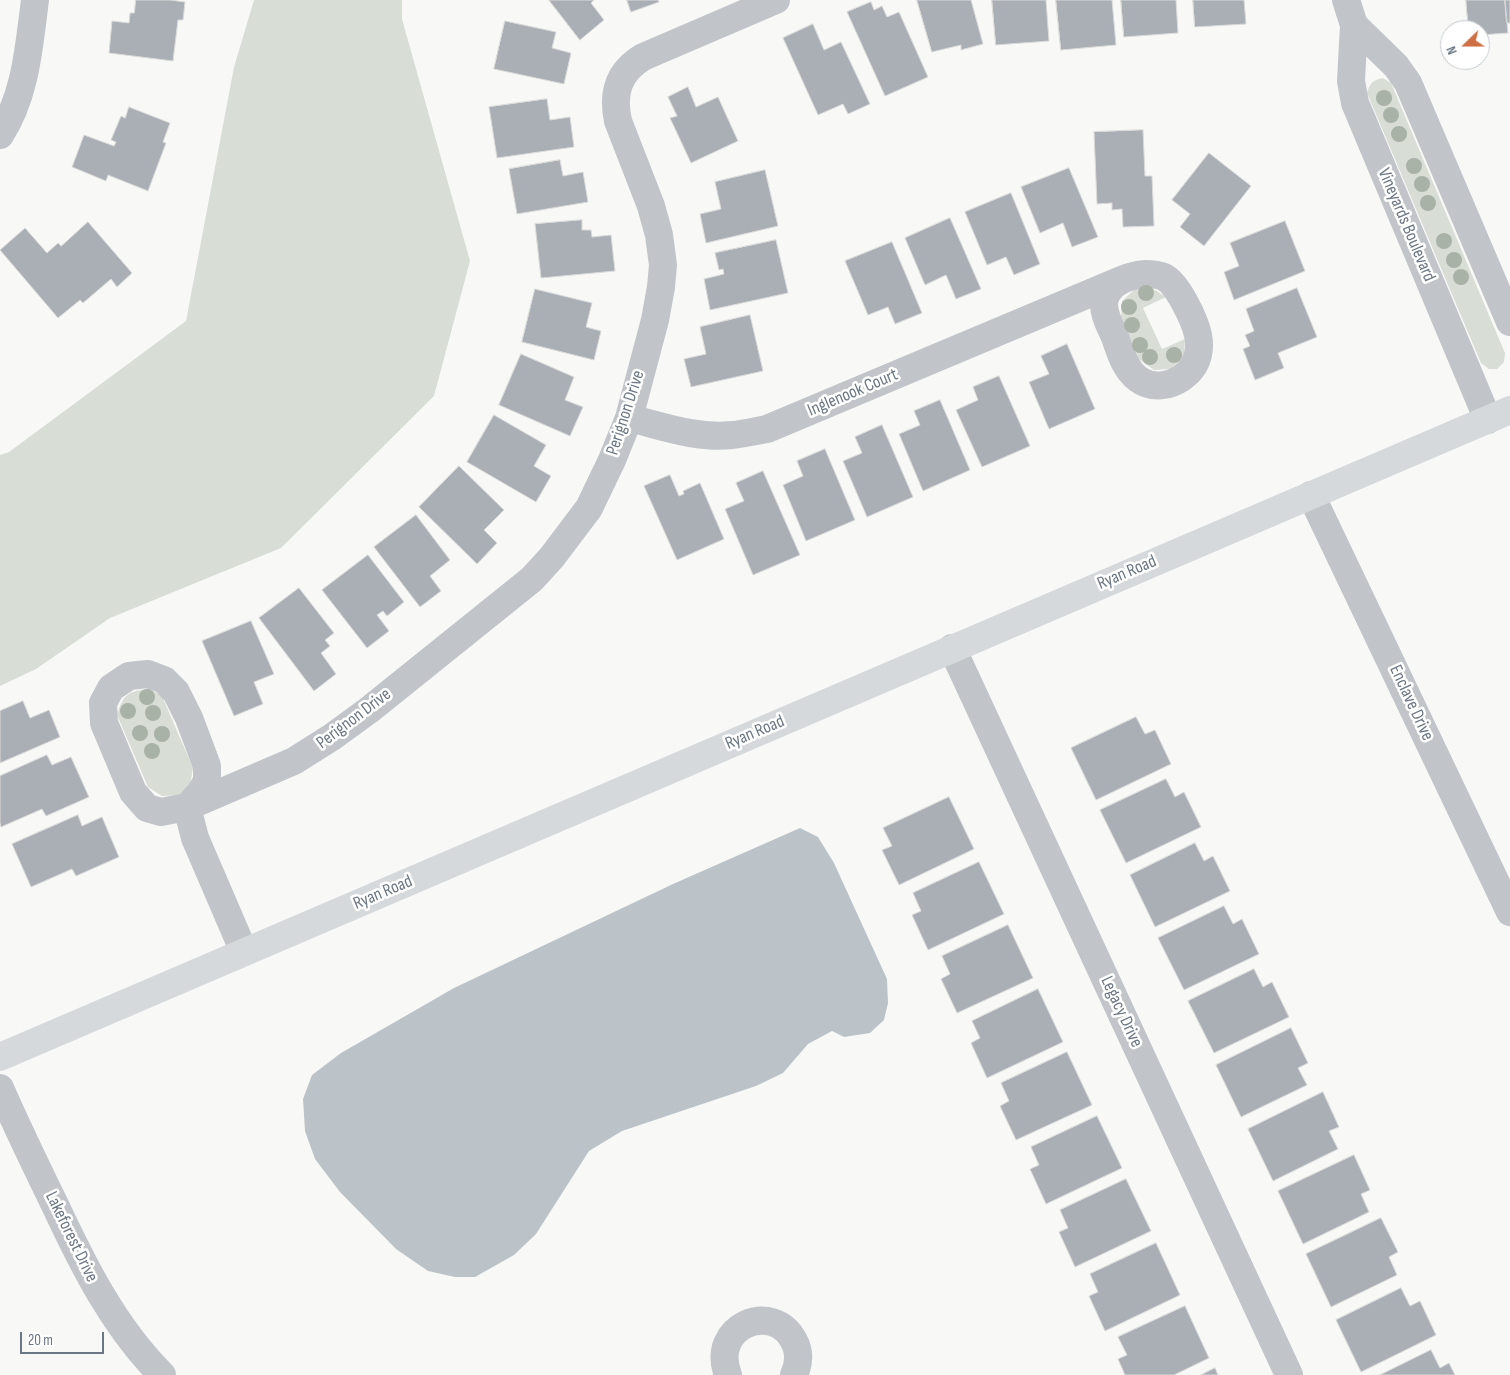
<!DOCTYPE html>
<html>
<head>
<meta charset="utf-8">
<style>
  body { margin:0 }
  #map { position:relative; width:1510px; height:1375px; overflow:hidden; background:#f8f9f7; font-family:"Sofia Sans Condensed",sans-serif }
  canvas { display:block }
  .north { position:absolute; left:1440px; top:20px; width:50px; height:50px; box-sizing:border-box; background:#fff; border:1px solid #c4c9ce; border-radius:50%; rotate:248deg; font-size:14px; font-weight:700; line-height:20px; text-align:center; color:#6c7784 }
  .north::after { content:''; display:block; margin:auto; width:18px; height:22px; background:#cd6f42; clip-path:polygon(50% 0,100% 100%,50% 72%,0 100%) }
  .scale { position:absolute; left:20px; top:1332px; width:84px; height:22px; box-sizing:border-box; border:2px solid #6c7784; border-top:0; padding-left:6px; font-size:15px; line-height:18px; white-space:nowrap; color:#6c7784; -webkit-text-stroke:4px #fff; paint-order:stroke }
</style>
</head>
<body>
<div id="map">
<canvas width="1510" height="1375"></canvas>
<div class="north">N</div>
<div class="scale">20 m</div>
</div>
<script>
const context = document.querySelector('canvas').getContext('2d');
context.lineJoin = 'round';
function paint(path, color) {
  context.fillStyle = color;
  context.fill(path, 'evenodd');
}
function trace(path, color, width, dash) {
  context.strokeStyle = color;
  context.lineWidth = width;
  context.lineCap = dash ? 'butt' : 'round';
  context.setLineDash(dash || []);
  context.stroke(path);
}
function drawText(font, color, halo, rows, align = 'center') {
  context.font = font + ' "Sofia Sans Condensed",sans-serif';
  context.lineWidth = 5;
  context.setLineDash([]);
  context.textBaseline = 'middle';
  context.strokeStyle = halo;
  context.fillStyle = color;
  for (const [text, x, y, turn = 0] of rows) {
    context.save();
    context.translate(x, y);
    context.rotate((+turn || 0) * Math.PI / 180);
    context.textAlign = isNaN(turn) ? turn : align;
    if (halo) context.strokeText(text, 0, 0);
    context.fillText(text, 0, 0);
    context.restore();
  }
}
paint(new Path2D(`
  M254,0H402V19L470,261L434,396L281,548L110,618L36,669L0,686V455L9,452L186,321L234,67Z
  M1383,78L1391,83L1505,353L1504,362L1497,369H1489L1481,363L1367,93C1370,83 1373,80 1383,78Z
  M1152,288L1166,297L1143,308L1162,349L1185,339L1184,356L1171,369L1154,370L1139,359L1121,317L1122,301L1135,289Z
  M149,689L162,696L193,768L190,785L179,795L162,796L148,787L117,715C123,695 128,691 149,689Z`), '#d8ddd6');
paint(new Path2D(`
  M800,828L818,837L834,863L887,979L888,1003L884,1020L870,1033L844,1037L832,1031L808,1044L783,1073L756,1086L622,1131L589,1151L536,1234L514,1255L475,1277H455L428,1271L396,1249L340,1192L315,1159L305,1131L303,1099L312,1075L341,1053L454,988L673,884Z`), '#bbc3c8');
const building = new Path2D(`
  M136,0H170L185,2L183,20H178L173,61L109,53L112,21L129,23L130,13H134Z
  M549,0H594L591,3L604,20L580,40Z
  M627,0H658L659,2L631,12Z
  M917,0H971L983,44L961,50V45L932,52Z
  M992,0H1046L1049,41L996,45Z
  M1056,0H1112L1116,45L1061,50Z
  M1121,0H1176L1178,33L1124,37Z
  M1193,0H1244L1246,24L1195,27Z
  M1466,0H1505L1508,33L1480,35V30H1475L1474,22L1468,23Z
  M1505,0H1510V23H1507Z
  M871,2L874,10L882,6L887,17L899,12L928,77L885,96L847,12Z
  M505,21L556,32L552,48L571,53L564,84L494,69Z
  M813,24L824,50L841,42L870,104L848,114L843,104L818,115L783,38Z
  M688,87L696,107L718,97L738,141L691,163L670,118L677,116L668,97Z
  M547,99L550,120L570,117L574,147L497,158L489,107Z
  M129,107L170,123L163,142L166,143L148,191L108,175L106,181L72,167L84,135L114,146L116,142L111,140L121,116L125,118Z
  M1143,130L1145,176H1152L1154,226L1123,227L1122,209L1112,210V203L1097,204L1094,132Z
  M1209,153L1251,186L1204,246L1180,227L1190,214L1172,200Z
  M560,160L563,176L583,172L588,202L517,214L509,169Z
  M1069,168L1098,237L1072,247L1063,223L1040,233L1021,187Z
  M765,170L778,226L706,243L700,214L721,209L715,182Z
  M1011,193L1040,264L1014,275L1006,257L987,265L965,212Z
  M950,218L981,289L956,299L946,275L925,285L905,238Z
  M582,220V230H591L592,237L611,235L615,271L541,278L535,224Z
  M1285,221L1305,271L1234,300L1224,272L1239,266L1230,243Z
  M88,222L132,273L117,287L111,279L83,303L80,300L58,318L0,250L25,228L47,253L58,243L61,246Z
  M776,240L788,293L710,310L704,279L724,274L723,269L719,270L715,253Z
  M892,242L922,313L895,324L888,307L868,315L845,261Z
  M1297,288L1317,337L1278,353L1284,368L1255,380L1243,349L1250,346L1245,335L1254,331L1246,309Z
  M535,289L592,303L586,327L601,331L594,360L522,342Z
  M750,315L763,371L691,387L684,359L706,354L700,327Z
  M1067,344L1095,409L1049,429L1029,382L1049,374L1041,356Z
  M521,354L574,377L565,400L583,407L570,436L499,405Z
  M999,376L1030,446L982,467L956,410L978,400L973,387Z
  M940,400L970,470L923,491L899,434L920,425L914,411Z
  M494,415L546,445L534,466L551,476L536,502L467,462Z
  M882,425L913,497L867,517L843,461L862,453L855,437Z
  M825,449L855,520L806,541L783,485L803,476L797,461Z
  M459,466L504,510L484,530L497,543L477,564L419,507Z
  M763,471L800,555L753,575L725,509L744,501L736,483Z
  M670,475L679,496L684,494L683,491L700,483L724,539L677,560L644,486Z
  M416,515L450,560L430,576L441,591L420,607L374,547Z
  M368,555L404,602L387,616L383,611L377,615L389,631L367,648L322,590Z
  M299,588L334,633L325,640L330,646L321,653L336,674L314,691L259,618Z
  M251,621L274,674L254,682L263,704L234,716L202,641Z
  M23,701L30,718L49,710L60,737L0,763V711Z
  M1136,717L1145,734L1155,730L1171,764L1096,800L1071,748Z
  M47,755L52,765L71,757L89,797L46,816L42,809L1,827L0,823V776Z
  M1166,779L1175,797L1184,792L1201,827L1126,863L1100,810Z
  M949,797L974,849L899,885L882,850L892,846L883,828Z
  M78,815L82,826L102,817L119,857L76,876L72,869L31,887L12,844Z
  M1195,843L1204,861L1213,856L1230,891L1155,927L1130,875Z
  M979,862L1004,914L928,950L912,915L921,911L913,893Z
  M1224,906L1233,924L1242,919L1259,954L1184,990L1158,938Z
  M1008,925L1033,978L957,1013L941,979L950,974L942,956Z
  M1254,969L1263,987L1272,982L1289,1017L1214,1053L1188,1001Z
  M1038,989L1063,1042L987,1078L971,1043L980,1038L972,1021Z
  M1291,1028L1308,1063L1298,1068L1307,1085L1241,1117L1216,1065Z
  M1067,1052L1092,1105L1016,1140L1000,1106L1009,1101L1001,1083Z
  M1323,1092L1339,1127L1329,1131L1338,1149L1273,1181L1248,1129Z
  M1097,1116L1122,1168L1046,1204L1030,1169L1039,1165L1031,1147Z
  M1354,1155L1370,1190L1361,1194L1369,1212L1303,1244L1278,1191Z
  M1126,1179L1151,1231L1075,1267L1059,1232L1068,1228L1060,1210Z
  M1381,1218L1398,1252L1389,1257L1397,1275L1331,1307L1306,1254Z
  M1156,1243L1180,1295L1105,1331L1089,1296L1098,1292L1090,1274Z
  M1401,1288L1410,1306L1420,1301L1436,1335L1361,1372L1336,1320Z
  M1185,1306L1209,1358L1174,1375H1125L1118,1359L1127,1355L1118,1337Z
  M1431,1350L1440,1368L1449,1363L1455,1375H1380Z
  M1215,1368L1218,1375H1201Z`);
paint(building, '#aaafb6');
trace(building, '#dadad9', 1);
trace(new Path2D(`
  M1346,0L1354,25
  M0,135C26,95 29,46 35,0
  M1146,274C1152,274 1159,275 1164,277C1178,284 1195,321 1198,335C1200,345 1199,356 1194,365C1180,387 1148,394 1131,372C1123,362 1119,349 1115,337C1110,326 1101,310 1105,298C1111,281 1131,275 1146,274Z
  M629,418C662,426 697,439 732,435C744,434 756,431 767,429L1124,279
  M1488,420L1355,103L1351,81L1354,25L1396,66L1408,83L1510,322
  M1311,495L1510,912
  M952,648L1289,1375
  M187,807L200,793L207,781V766L189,718L176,692L164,680L148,674L129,676L111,688L103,703L104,723L133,792L147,808L161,812L187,807L294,761L332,737L369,710L532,579L552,557L589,508L612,460L629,418L655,320L661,287L663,265L659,235L651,206L618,121C612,93 618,72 643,57L776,0
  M187,807L195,838L244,952
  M0,1088C17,1127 36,1166 55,1205C83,1265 114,1327 162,1375
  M728,1375C709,1326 773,1300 794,1341C800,1352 799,1364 794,1375`), '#c1c4c8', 28);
trace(new Path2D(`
  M0,1057L1510,410`), '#d6d9dc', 28);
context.fillStyle = '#a8b2a7';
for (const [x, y] of [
  [1384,98],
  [1391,115],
  [1399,134],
  [1414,166],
  [1422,184],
  [1428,203],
  [1444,241],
  [1454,260],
  [1461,277],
  [1146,293],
  [1129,307],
  [1132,325],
  [1140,345],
  [1174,355],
  [1150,357],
  [147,697],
  [128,711],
  [153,713],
  [140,733],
  [162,734],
  [152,751]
]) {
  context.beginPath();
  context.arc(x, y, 8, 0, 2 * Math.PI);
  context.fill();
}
drawText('18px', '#6c7784', '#fff', [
  ["Vineyards Boulevard",1406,225,67],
  ["Inglenook Court",853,393,-23],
  ["Perignon Drive",626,413,-72],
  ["Ryan Road",1127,573,-23],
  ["Enclave Drive",1411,703,65],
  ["Perignon Drive",354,719,-37],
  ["Ryan Road",755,733,-23],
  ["Ryan Road",383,893,-23],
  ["Legacy Drive",1121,1012,65],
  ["Lakeforest Drive",71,1237,64]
]);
</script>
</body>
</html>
